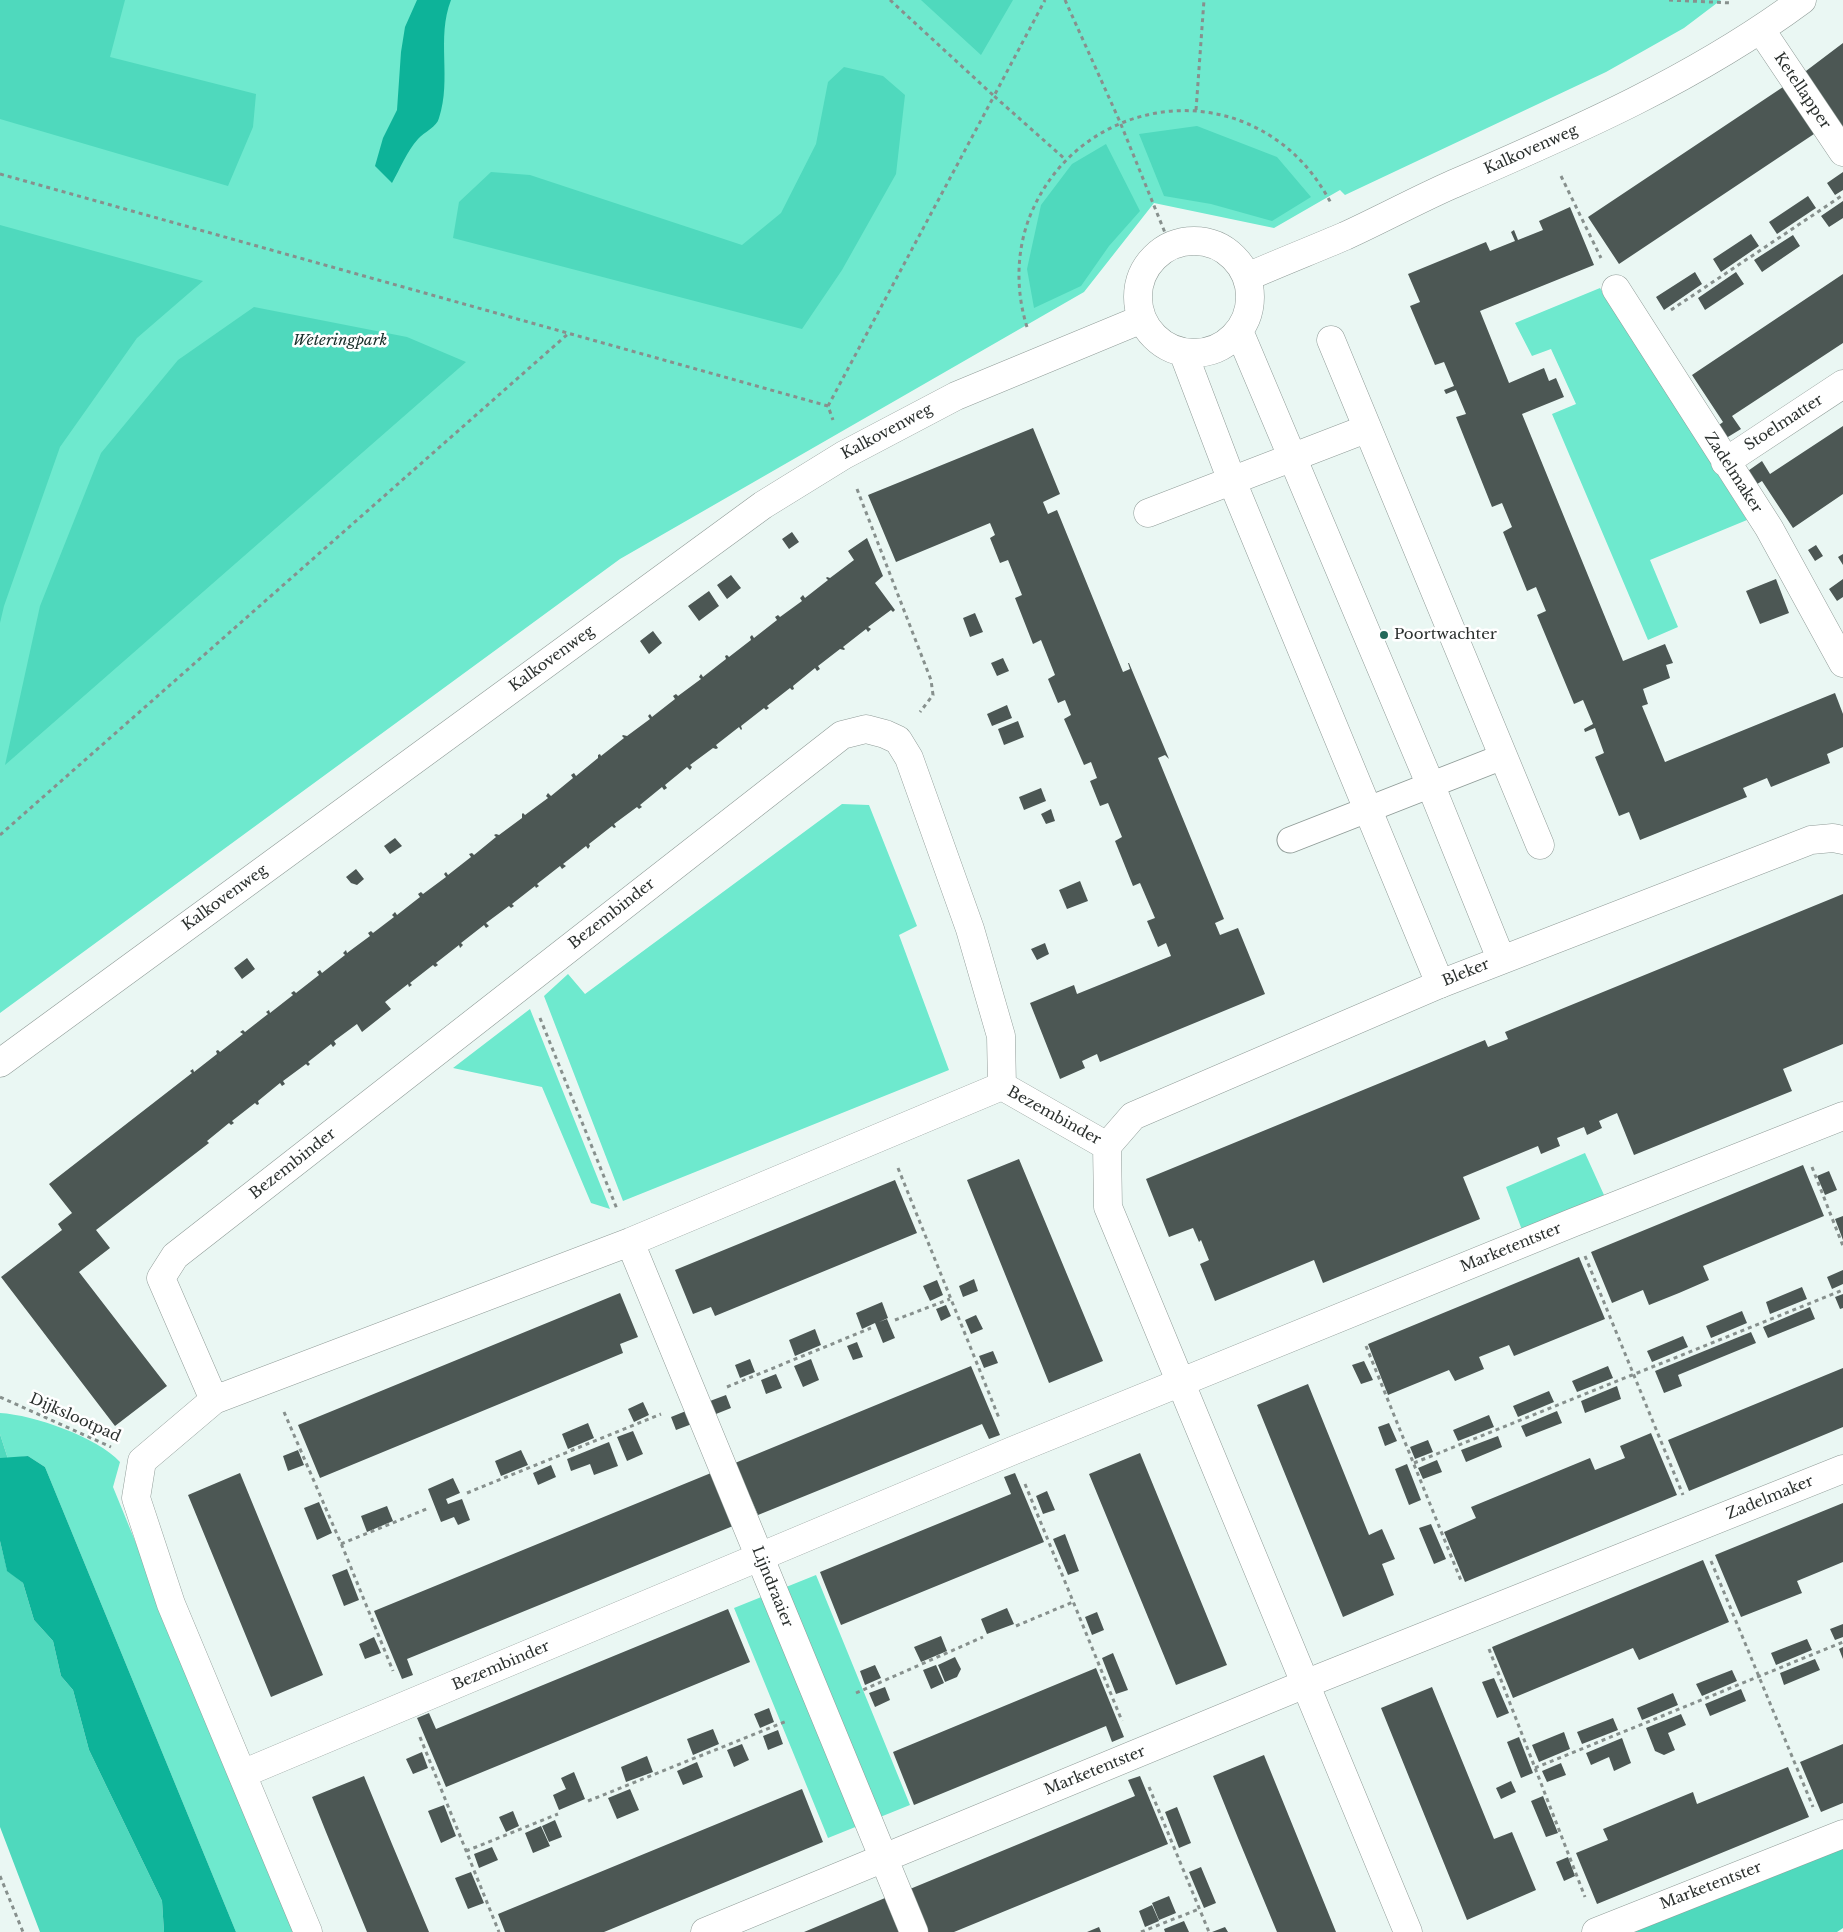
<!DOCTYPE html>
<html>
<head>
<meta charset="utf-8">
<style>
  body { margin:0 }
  canvas { display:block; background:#eaf7f3 }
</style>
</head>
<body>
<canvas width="1843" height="1932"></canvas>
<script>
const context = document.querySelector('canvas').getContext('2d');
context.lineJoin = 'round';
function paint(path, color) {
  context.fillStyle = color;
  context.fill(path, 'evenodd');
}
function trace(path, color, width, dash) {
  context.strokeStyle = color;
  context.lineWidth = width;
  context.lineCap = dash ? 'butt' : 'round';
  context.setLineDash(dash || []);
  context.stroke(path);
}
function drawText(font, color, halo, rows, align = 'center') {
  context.font = font + ' "Libre Baskerville",serif';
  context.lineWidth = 5;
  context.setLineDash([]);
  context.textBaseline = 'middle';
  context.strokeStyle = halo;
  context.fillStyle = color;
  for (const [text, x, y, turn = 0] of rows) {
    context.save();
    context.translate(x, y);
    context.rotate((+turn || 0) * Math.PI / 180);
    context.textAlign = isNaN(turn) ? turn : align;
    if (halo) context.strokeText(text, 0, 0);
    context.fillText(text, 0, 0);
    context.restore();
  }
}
paint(new Path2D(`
  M0,0H1721L1684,28L1606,72L1345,195L1340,190L1274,228L1154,203L1084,292L620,559L0,1013Z
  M1600,288L1747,520L1650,560L1678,627L1648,640L1552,414L1576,404L1551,349L1532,356L1515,323Z
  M842,804L869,805L917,926L899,935L949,1070L623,1201L544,996L568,974L585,994Z
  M530,1009L610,1209L591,1203L542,1087L453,1068Z
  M1585,1153L1604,1195L1522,1230L1506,1187Z
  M0,1413C34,1415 97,1437 120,1462L113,1487L295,1932H236L45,1467L28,1456L8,1459L0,1434Z
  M816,1575L910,1805L828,1838L734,1608Z`), '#6ee9ce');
paint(new Path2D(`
  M0,0H125L110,57L256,94L253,127L228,186L0,119Z
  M921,0H1013L981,55Z
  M844,67L883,76L905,95L896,174L842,270L802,329L453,238L459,202L491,172L530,175L742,245L781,213L816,144L828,82Z
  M1197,126L1277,157L1311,197L1272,221L1211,204L1164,196L1139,134Z
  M1106,144L1140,211L1109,246L1081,286L1034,308L1027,269L1041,205L1072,164Z
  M0,225L203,281L137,338L60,447L4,606L0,623Z
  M254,307L407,337L466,362L5,765L40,606L101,453L178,360Z
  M0,1434L8,1459L0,1458Z
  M0,1541L7,1570L23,1583L34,1620L53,1641L61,1676L73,1690L89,1750L162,1901L164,1932H40L0,1827Z
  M1843,1845V1928L1837,1932H1625Z`), '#4fd9bd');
paint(new Path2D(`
  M417,0H451C436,38 452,79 439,118C437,127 424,132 418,139C407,151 400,169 392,183L375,166L383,138L397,110L401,52L405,27Z
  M28,1456L45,1467L236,1932H164L162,1901L89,1750L73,1690L61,1676L53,1641L34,1620L23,1583L7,1571L0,1541V1458Z`), '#0db399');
paint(new Path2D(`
  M1843,43V130L1802,74Z
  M1789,83L1820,130L1619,264L1588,217Z
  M1843,172V190L1835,195L1827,183Z
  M1808,196L1816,208L1777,234L1769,222Z
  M1843,201V218L1829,227L1821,216Z
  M1570,207L1594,265L1480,311L1509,383L1544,368L1549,381L1556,378L1564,397L1522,414L1623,661L1665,644L1673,663L1666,665L1670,678L1643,689L1648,704L1642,706L1665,762L1835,693L1843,714V747L1827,754L1830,763L1771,787L1767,778L1743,788L1747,797L1640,840L1629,812L1619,816L1595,757L1604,753L1595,728L1585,732L1584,729L1593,724L1583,700L1574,704L1537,615L1546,611L1536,587L1527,591L1503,532L1512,527L1502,503L1492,507L1456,417L1466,414L1456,390L1446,394L1444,390L1454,386L1444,362L1435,365L1410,306L1420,302L1408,274L1486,242L1490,251L1515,241L1511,232L1514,230L1518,240L1543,230L1539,221Z
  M1751,234L1759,246L1721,272L1713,259Z
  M1793,235L1800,246L1762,272L1754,260Z
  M1695,272L1702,284L1664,310L1656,297Z
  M1736,272L1744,284L1705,310L1698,298Z
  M1843,274V343L1732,416L1741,429L1723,440L1715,428L1723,422L1692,375Z
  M1843,426V494L1793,528L1762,481L1754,486L1745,473L1762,461L1770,474Z
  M1033,428L1060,494L1043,502L1048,514L1057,510L1123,672L1130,669L1128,663H1129L1169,759L1165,755L1158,758L1224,919L1215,923L1220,935L1238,928L1265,994L1100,1062L1097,1054L1082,1061L1085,1068L1060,1079L1030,1003L1074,985L1077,994L1171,956L1166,943L1158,947L1147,921L1155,918L1140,883L1133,886L1115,841L1122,837L1108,803L1100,806L1090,781L1097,778L1091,762L1084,765L1064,719L1071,715L1065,700L1058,703L1048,679L1055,675L1041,640L1033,644L1015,598L1022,595L1008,560L1000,563L990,538L995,535L990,523L896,562L868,495Z
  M792,532L799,542L789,549L782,539Z
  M867,538L883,576L875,583L895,610L893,612L891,610L868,627L871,629L868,632L866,629L843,647L845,649L844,650L840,649L818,666L820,669L817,671L815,668L793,686L794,689L792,690L790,688L767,706L769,708L766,710L764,708L741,726L742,729L741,730L739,727L716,745L718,748L716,749L713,748L690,765L692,767L690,770L687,767L665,785L667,788L664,790L662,787L640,805L642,807L639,809L637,807L614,824L616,827L614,828L612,826L589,844L590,846L588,849L586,846L563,864L566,866L562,869L560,866L537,884L539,886L536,888L535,886L512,904L514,906L511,908L509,906L486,923L489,926L486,928L484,925L461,943L463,945L460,948L459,945L436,963L438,965L435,967L433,965L410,983L412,985L409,987L408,984L385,1002L391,1009L362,1032L357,1024L334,1041L336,1044L333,1047L331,1044L308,1062L310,1064L308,1066L306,1064L283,1081L285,1084L282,1086L280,1083L258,1101L259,1104L257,1105L255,1103L232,1121L234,1123L231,1125L229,1123L207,1141L209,1143L96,1230L110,1248L79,1272L167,1386L115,1426L1,1277L62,1230L58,1224L72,1213L49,1184L192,1073L190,1071L193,1069L194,1072L217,1054L216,1051L218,1050L220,1052L243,1034L240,1032L243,1030L245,1032L268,1014L266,1012L269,1010L270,1013L293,995L291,993L294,991L296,993L319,975L317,972L320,970L322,973L345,955L343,953L346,950L347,953L370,936L368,933L371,931L373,933L394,917L392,915L395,912L397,915L420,897L418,894L421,892L423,894L446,877L444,874L446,872L448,875L471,857L469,854L472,853L474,855L496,837L494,835L496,834L499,835L522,818V814L523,813L525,815L548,798L546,796L548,793L551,796L573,778L571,775L574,773L576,776L598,758V755L600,754L601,756L624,738L622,736L623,735L627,736L650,719L648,716L650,714L652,717L675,699L673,696L676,694L678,696L701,679L699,677L701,674L703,677L726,659L725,656L727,655L729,657L751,640L750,637L752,635L754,638L777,620L775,617L778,615L780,617L802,601L800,598L803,595L805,598L828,580L826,578L827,577L830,578L854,560L848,551Z
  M1816,545L1823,556L1815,561L1808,550Z
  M1843,554V565L1838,557Z
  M731,575L741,588L727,599L717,585Z
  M1776,579L1789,613L1760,624L1746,591Z
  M1843,579V597L1837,601L1829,589Z
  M709,591L719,606L699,621L688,606Z
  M975,613L983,632L970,637L963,618Z
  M653,631L662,643L649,654L640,641Z
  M1003,658L1009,671L997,676L991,663Z
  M1007,705L1012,718L992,726L987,714Z
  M1018,721L1024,737L1004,745L998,729Z
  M1041,788L1046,801L1024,810L1019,797Z
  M1051,809L1055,821L1046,824L1041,814Z
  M395,838L402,846L390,854L384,846Z
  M356,869L364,879L357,885L351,883L346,877Z
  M1080,881L1088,901L1067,909L1059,890Z
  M1843,894V1044L1783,1069L1792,1091L1634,1155L1617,1113L1599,1121L1602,1128L1587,1135L1584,1127L1557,1138L1560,1146L1541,1154L1538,1146L1463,1177L1480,1219L1323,1283L1314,1260L1215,1301L1200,1264L1209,1260L1201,1240L1199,1242L1193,1228L1169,1237L1146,1179L1485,1040L1488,1047L1508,1039L1505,1032Z
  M1045,943L1049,954L1037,960L1031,949Z
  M247,958L255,969L242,979L234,968Z
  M1019,1159L1103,1361L1049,1383L967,1180Z
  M1803,1165L1824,1216L1703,1266L1709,1280L1679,1293L1649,1305L1643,1290L1612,1303L1591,1252Z
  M1829,1171L1837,1190L1825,1195L1817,1176Z
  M895,1180L917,1233L715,1316L711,1307L693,1314L675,1270Z
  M1843,1216V1240L1835,1219Z
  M1579,1257L1605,1319L1514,1356L1509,1345L1479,1357L1484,1369L1455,1381L1449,1370L1388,1395L1368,1344Z
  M1843,1270V1284L1832,1289L1827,1277Z
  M974,1279L978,1291L963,1297L959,1286Z
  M937,1280L943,1295L930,1301L923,1286Z
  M1802,1287L1807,1299L1770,1314L1766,1302Z
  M620,1293L638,1337L620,1344L623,1353L320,1478L298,1425Z
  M1843,1294V1308L1840,1309L1835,1297Z
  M882,1302L888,1318L879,1322L887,1319L895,1338L883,1343L875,1323L862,1329L856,1313Z
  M946,1305L951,1316L941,1321L936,1309Z
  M1810,1307L1815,1319L1768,1338L1763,1327Z
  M1742,1311L1747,1323L1711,1338L1706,1326Z
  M976,1315L983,1329L971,1334L965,1320Z
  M815,1329L821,1345L795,1356L789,1340Z
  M1751,1332L1756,1343L1678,1375L1682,1386L1664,1393L1655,1371Z
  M1683,1336L1688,1347L1652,1362L1647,1351Z
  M857,1342L863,1357L853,1360L847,1346Z
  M993,1351L998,1363L984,1368L979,1356Z
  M750,1359L755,1372L740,1378L735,1365Z
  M811,1359L819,1380L803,1387L794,1366Z
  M1364,1361L1373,1380L1361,1384L1352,1365Z
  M971,1366L1000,1435L989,1439L982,1424L758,1515L735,1463Z
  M1608,1366L1613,1378L1577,1392L1572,1381Z
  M1843,1368V1427L1689,1491L1668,1440Z
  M776,1374L782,1388L766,1394L761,1380Z
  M1308,1384L1369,1535L1382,1529L1395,1559L1382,1564L1394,1595L1343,1617L1257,1405Z
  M1617,1386L1621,1399L1585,1413L1581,1401Z
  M1549,1391L1554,1402L1518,1417L1513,1406Z
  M726,1395L731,1408L716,1414L710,1401Z
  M643,1402L649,1415L634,1422L628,1409Z
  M686,1411L692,1424L676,1430L671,1417Z
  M1557,1411L1562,1423L1526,1437L1521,1426Z
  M1489,1415L1494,1427L1458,1441L1453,1430Z
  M588,1423L594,1438L568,1449L562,1434Z
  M1389,1423L1397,1441L1385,1446L1378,1427Z
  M633,1431L643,1454L627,1461L617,1437Z
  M1651,1433L1677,1495L1465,1582L1444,1532L1476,1518L1471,1507L1590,1458L1595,1470L1625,1458L1620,1446Z
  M1498,1436L1502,1447L1466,1462L1461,1450Z
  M1428,1440L1433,1452L1415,1459L1410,1447Z
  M609,1442L618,1466L594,1475L590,1464L571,1471L567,1459Z
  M298,1450L304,1465L288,1471L283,1456Z
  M521,1450L528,1465L501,1476L495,1461Z
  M1140,1453L1227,1665L1176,1685L1089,1474Z
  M1437,1460L1442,1472L1423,1479L1418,1468Z
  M1407,1464L1421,1500L1409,1505L1395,1469Z
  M551,1465L556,1477L538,1485L533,1473Z
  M240,1473L323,1675L271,1697L188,1495Z
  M711,1473L733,1526L407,1659L413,1675L402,1679L374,1611Z
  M1015,1473L1044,1542L841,1625L820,1572L1011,1494L1004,1477Z
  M453,1478L460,1493L446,1499L448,1504L462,1499L470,1520L458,1525L454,1517L441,1522L428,1489Z
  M1047,1491L1055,1510L1043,1514L1036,1496Z
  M319,1502L332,1533L317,1540L304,1508Z
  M1843,1503V1562L1797,1581L1802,1593L1741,1617L1715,1555Z
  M387,1506L393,1521L367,1532L361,1516Z
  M1431,1524L1446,1559L1434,1564L1419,1528Z
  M1065,1534L1079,1571L1068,1575L1053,1539Z
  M1703,1560L1729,1622L1639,1660L1633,1648L1513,1698L1492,1647Z
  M347,1569L359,1600L344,1606L332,1575Z
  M1007,1608L1014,1624L987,1634L981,1619Z
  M728,1609L750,1662L446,1787L417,1718L429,1713L436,1729Z
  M1097,1612L1104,1630L1092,1635L1085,1617Z
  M1843,1624V1637L1835,1640L1830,1629Z
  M941,1636L947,1651L921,1662L914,1647Z
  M374,1637L381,1653L365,1659L359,1644Z
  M1807,1639L1812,1650L1776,1665L1771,1653Z
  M1843,1647V1659L1839,1649Z
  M1113,1653L1128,1690L1116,1694L1102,1658Z
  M955,1657L961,1669L957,1677L945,1682L938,1665Z
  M1815,1659L1820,1670L1784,1685L1780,1673Z
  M875,1665L881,1678L865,1685L860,1671Z
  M936,1665L944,1683L931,1689L923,1670Z
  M1096,1668L1124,1737L1112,1742L1106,1726L914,1805L893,1752Z
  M1732,1670L1737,1681L1702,1696L1696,1684Z
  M1494,1678L1509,1713L1497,1718L1482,1682Z
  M885,1687L890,1700L875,1707L869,1693Z
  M1432,1687L1494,1839L1512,1832L1536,1890L1467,1920L1381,1708Z
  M1741,1689L1746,1701L1710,1716L1705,1704Z
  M1673,1693L1678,1705L1642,1720L1637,1708Z
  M769,1708L774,1722L760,1728L754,1714Z
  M1681,1714L1686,1725L1668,1733L1675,1750L1664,1755L1655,1751L1646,1728Z
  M1613,1718L1618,1730L1582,1744L1577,1732Z
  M713,1729L719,1744L693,1755L687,1739Z
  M778,1730L783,1744L768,1750L763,1736Z
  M1564,1732L1570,1749L1539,1762L1532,1745Z
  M1519,1737L1533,1773L1521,1778L1507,1742Z
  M1622,1738L1631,1763L1614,1771L1609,1757L1591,1765L1586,1753Z
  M742,1744L749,1760L734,1767L727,1750Z
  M1843,1744V1803L1821,1812L1800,1762Z
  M422,1752L428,1768L413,1774L406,1759Z
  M1264,1755L1277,1787L1336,1932H1277L1238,1838L1213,1776Z
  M647,1756L653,1772L626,1782L621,1767Z
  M697,1762L703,1777L683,1785L677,1771Z
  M1561,1763L1566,1775L1547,1782L1542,1771Z
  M1788,1767L1809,1817L1597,1904L1576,1853L1608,1840L1603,1829L1693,1792L1697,1804Z
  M574,1772L585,1799L559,1810L553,1795L566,1789L561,1778Z
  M364,1776L392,1844L429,1932H367L326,1832L312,1797Z
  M1140,1776L1168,1844L954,1932H928L910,1889L1135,1796L1128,1780Z
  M1511,1781L1516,1792L1501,1799L1496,1788Z
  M630,1789L639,1810L617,1819L608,1798Z
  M802,1789L823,1842L604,1932H505L498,1914Z
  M1543,1796L1558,1833L1546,1837L1531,1801Z
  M444,1805L456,1836L441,1843L428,1811Z
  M1177,1807L1191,1843L1179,1848L1165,1812Z
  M513,1811L519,1826L506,1832L499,1817Z
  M555,1820L562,1837L549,1842L542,1826Z
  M541,1826L550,1846L533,1853L525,1833Z
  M492,1847L498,1860L479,1868L474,1854Z
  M1568,1857L1575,1876L1564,1881L1556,1862Z
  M1201,1867L1216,1903L1204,1908L1189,1872Z
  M471,1872L484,1903L468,1909L455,1878Z
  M1169,1896L1176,1913L1159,1920L1152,1903Z
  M885,1898L899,1932H804Z
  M1152,1905L1159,1921L1145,1927L1139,1911Z
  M1184,1921L1189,1932H1165L1164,1929Z
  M1099,1927L1101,1932H1087Z
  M1225,1927L1228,1932H1212Z`), '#4c5754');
const lane = new Path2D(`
  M1290,840L1502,757`);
const street = new Path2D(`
  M1761,30L1843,152
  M1247,277C1279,263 1312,250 1345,236C1380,220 1415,201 1451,185C1573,132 1694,80 1802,0
  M1616,289L1769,528L1843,663
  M1331,340L1540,845
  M1725,462L1843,384
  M1148,513L1366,429
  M1002,1086L1107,1146
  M1107,1146L1108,1207L1408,1932
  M1107,1146L1133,1116L1440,984
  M630,1242L914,1932
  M214,1400L161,1278L175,1256L842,735L866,729L885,734L898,740L909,758L970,929L1001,1036L1002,1086
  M242,1774L1012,1451L1572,1223L1843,1116
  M308,1932L171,1604L136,1498L142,1461L214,1400L630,1242L1002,1086
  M705,1932L1305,1684L1843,1469
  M1596,1932L1843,1834`);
const secondary = new Path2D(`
  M1138 297a56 56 0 1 1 112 0a56 56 0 1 1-112 0Z
  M1239,331L1431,786L1501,959
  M1183,352L1232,481L1440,984L1811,840L1833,838L1843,840
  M0,1063L763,505L844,455L956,396L1142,319`);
trace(lane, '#909c98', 27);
trace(street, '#909c98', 29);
trace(secondary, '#909c98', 29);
trace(new Path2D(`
  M890,0L994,96L1045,0
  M1065,0L1120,122L1170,245
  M1669,0L1732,3
  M1196,110L1204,0
  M0,174L828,406L833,420
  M1561,176L1601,258
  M1671,310L1843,195
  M1027,327C1015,289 1016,246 1033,209C1075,115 1193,80 1278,141C1301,157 1318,179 1331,203
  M828,406L994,96L1066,160
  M857,489L931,680L933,695L920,712
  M0,835L569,333
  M540,1018L617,1209
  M1812,1167L1843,1246
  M898,1168L999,1418
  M1585,1256L1683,1495
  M895,1320L950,1299
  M1366,1346L1462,1583
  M727,1387L871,1328
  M0,1397L111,1447
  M284,1412L343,1548L393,1671
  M1414,1463L1843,1290
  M1025,1484L1122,1721
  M467,1493L661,1414
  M341,1544L429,1508
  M1711,1561L1813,1807
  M1016,1626L1073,1602
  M1489,1649L1585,1897
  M856,1693L983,1637
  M420,1737L499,1932
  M1535,1768L1843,1642
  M1149,1787L1209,1932
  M588,1801L787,1721
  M466,1851L558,1814
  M0,1876L23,1932
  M1141,1932L1199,1909`), '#87908d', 3, [4, 4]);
trace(lane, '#fff', 25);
trace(street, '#fff', 28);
trace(secondary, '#fff', 28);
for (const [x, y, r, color] of [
  [1384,635,5,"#24695a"]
]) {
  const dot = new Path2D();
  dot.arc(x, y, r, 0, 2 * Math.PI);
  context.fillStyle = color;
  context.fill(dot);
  trace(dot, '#fff', 2);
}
drawText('15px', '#2b302e', '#fff', [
  ["Ketellapper",1802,91,56],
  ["Kalkovenweg",1531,150,-24],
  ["Stoelmatter",1784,423,-33],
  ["Kalkovenweg",887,432,-28],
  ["Zadelmaker",1733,473,57],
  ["Kalkovenweg",552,659,-36],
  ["Kalkovenweg",225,898,-36],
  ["Bezembinder",612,914,-38],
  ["Bleker",1466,973,-22],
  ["Bezembinder",1054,1116,29],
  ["Bezembinder",293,1164,-38],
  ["Marketentster",1511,1248,-22],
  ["Dijkslootpad",75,1418,24],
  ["Zadelmaker",1770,1498,-22],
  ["Lijndraaier",772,1587,68],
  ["Bezembinder",501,1666,-23],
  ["Marketentster",1095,1771,-22],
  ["Marketentster",1711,1886,-21]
]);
drawText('italic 15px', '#172e29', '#fff', [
  ["Weteringpark",340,341]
]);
drawText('15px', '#2b302e', '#fff', [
  ["Poortwachter",1394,635]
], 'left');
</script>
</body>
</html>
